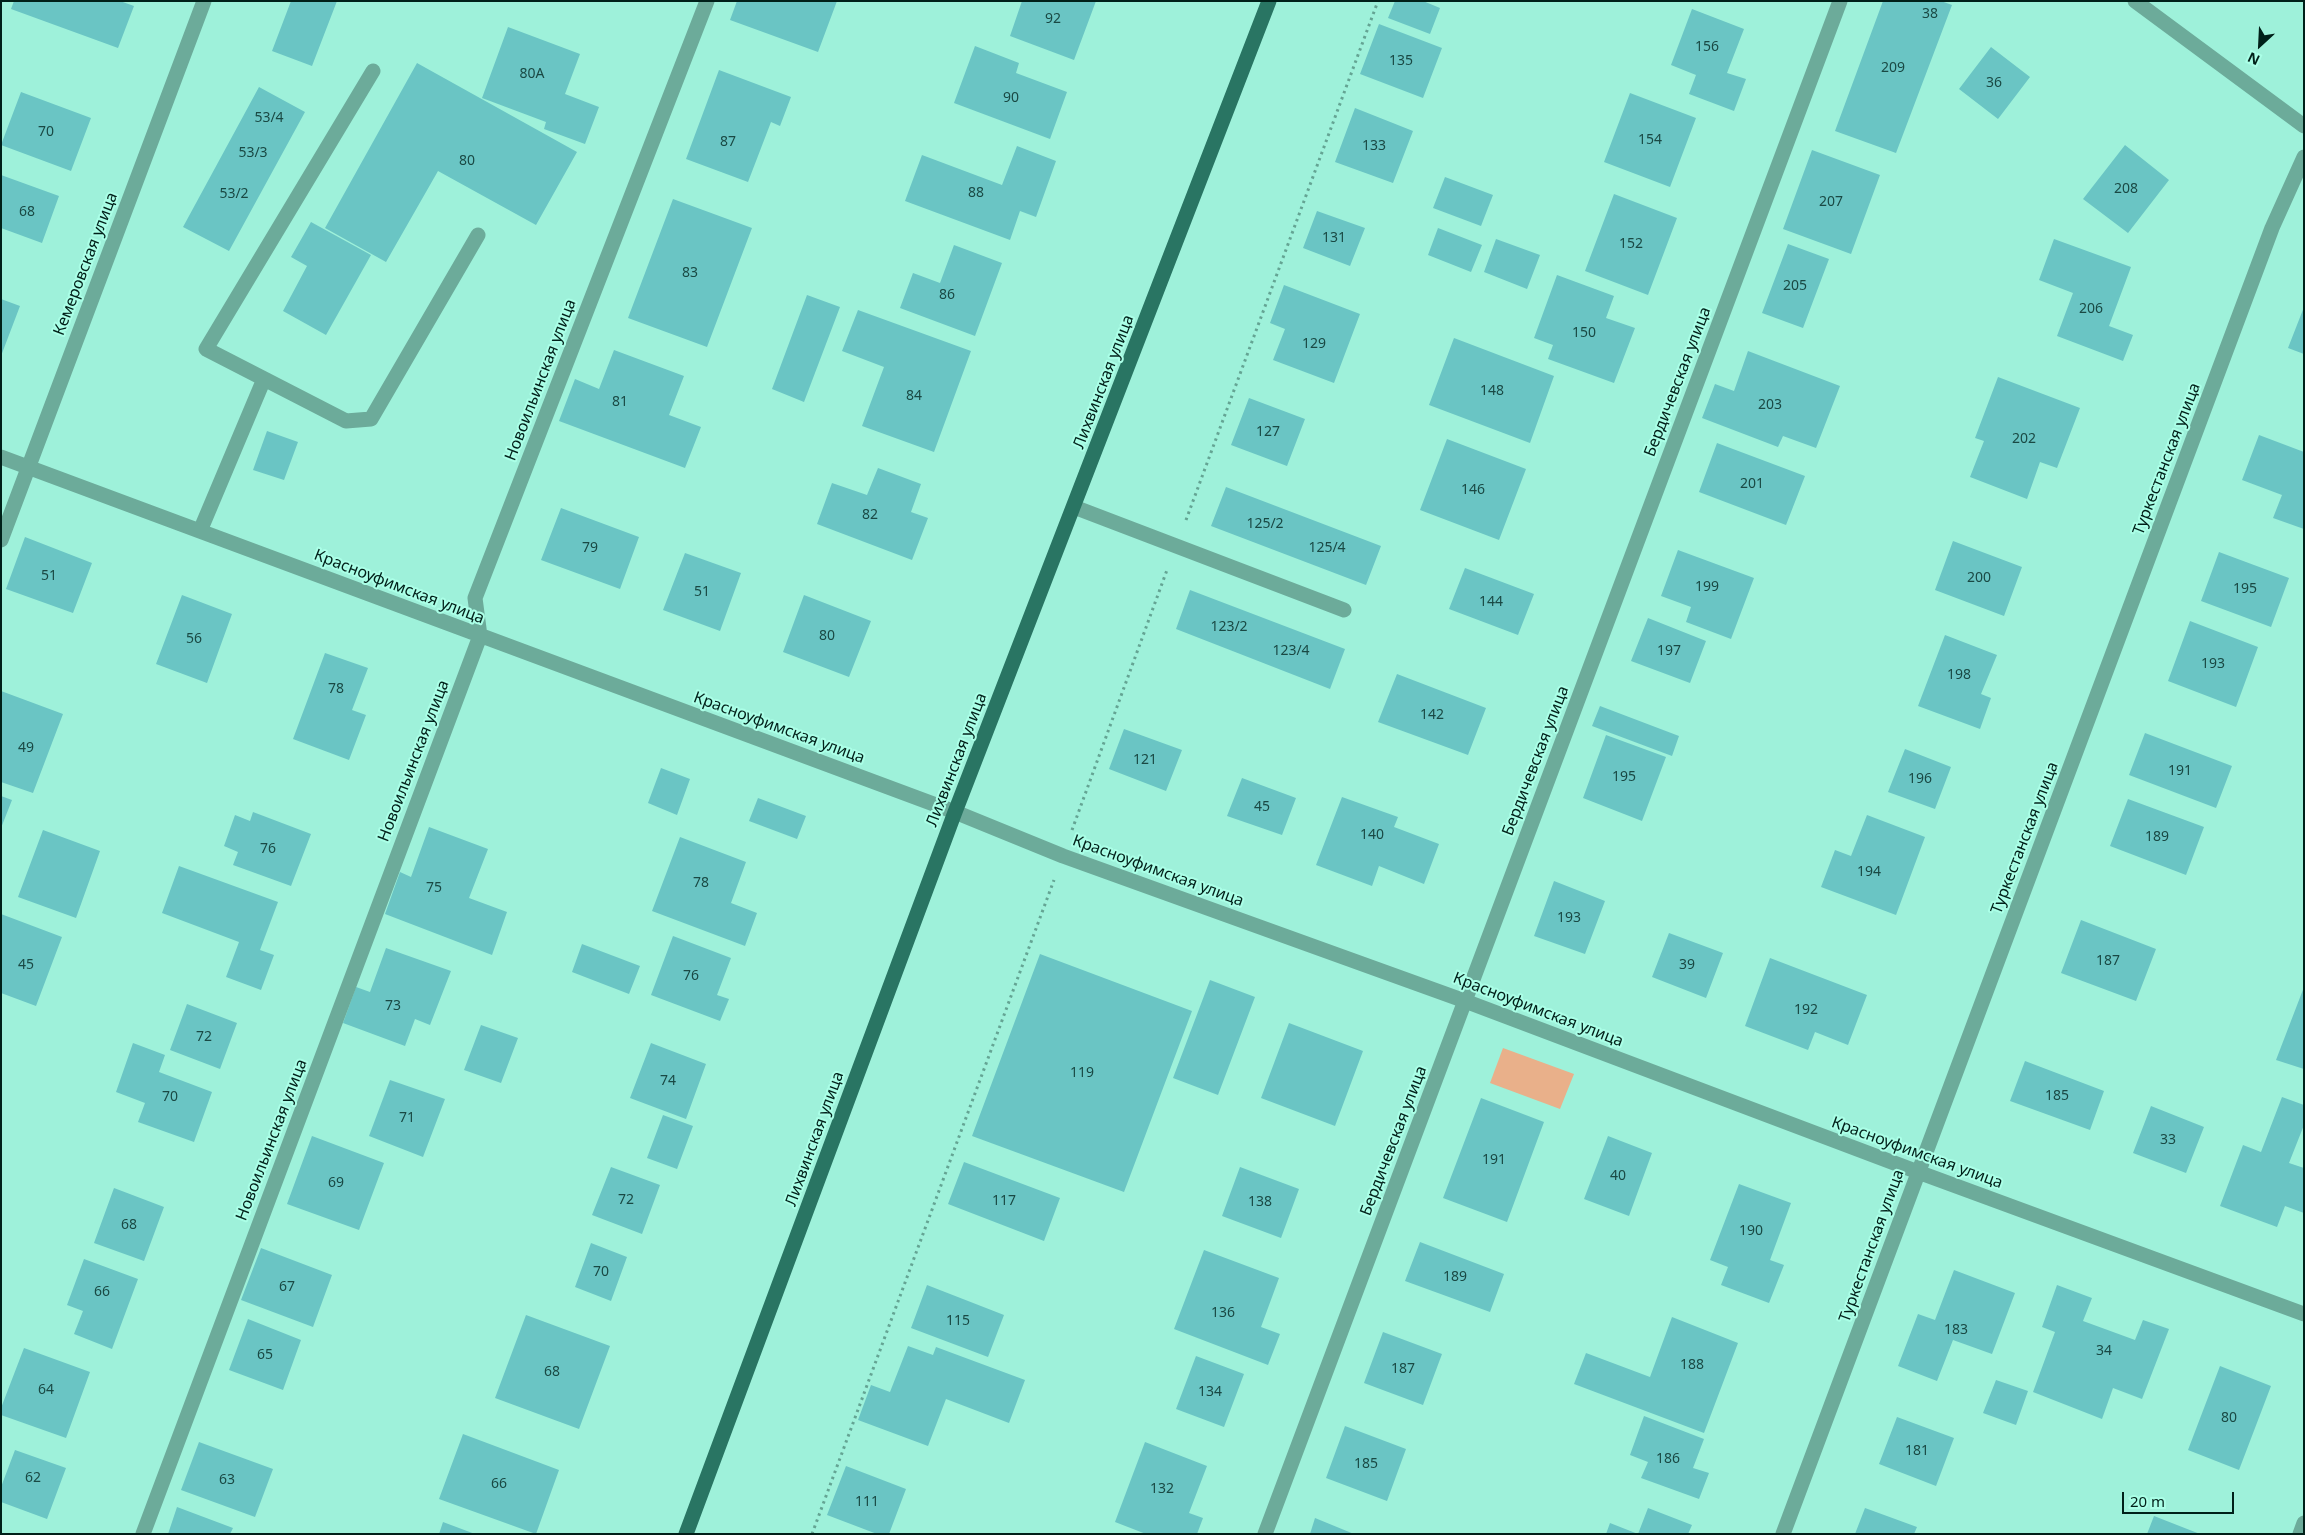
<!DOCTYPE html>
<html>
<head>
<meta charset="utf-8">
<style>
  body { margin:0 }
  #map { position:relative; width:2305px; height:1535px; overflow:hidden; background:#9ef1da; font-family:"Noto Sans",sans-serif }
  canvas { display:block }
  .frame { position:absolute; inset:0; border:2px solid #002019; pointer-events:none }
  .north { position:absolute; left:2235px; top:20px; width:50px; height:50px; -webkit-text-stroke:4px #abffe7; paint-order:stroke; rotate:205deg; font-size:14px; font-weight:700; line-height:20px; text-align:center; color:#002019 }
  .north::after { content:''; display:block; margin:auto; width:18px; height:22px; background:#002019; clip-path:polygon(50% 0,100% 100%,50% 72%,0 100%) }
  .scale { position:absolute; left:2122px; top:1492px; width:112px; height:22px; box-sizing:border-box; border:2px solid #002019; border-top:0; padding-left:6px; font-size:15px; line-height:18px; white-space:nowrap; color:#002019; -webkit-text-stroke:4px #abffe7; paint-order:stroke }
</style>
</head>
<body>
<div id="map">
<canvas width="2305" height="1535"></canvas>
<div class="frame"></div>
<div class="north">N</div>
<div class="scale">20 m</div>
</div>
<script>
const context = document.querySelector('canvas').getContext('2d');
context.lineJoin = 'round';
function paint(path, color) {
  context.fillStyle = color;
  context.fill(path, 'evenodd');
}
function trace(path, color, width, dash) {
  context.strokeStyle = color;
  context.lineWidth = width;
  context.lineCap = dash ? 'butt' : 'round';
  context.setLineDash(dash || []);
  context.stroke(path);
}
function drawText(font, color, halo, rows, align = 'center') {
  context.font = font + ' "Noto Sans",sans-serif';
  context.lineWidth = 4;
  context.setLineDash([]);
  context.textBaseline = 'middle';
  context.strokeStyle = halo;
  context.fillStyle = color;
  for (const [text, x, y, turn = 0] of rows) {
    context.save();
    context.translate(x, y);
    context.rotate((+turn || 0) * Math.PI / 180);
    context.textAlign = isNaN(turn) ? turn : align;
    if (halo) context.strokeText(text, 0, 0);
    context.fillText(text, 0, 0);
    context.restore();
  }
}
paint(new Path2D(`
  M1503,1048L1574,1074L1560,1109L1490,1083Z`), '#e9b08a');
paint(new Path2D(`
  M14,1H120L134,6L118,48L11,9Z
  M291,1H337L312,66L272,51Z
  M737,1H837L818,52L730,20Z
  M1022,1H1096L1074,60L1010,36Z
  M1395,1H1423L1440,8L1430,34L1388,18Z
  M1883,1H1941L1952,5L1896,153L1835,131Z
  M1692,9L1744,29L1727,73L1746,79L1734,111L1689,94L1696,75L1671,65Z
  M1379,24L1442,48L1423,98L1360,74Z
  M508,27L580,54L565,94L599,107L585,144L544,129L546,122L482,98Z
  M975,46L1019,63L1016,73L1067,92L1050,139L954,103Z
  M1991,47L2030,77L1998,119L1959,89Z
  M417,63L577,152L536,225L438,171L386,262L325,228Z
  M719,70L791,97L780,126L771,122L748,182L686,159Z
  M259,87L305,112L229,251L183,227Z
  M21,92L91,118L71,171L1,145Z
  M1630,93L1696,118L1670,187L1604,162Z
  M1355,108L1413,131L1393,183L1335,162Z
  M2125,145L2169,180L2128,233L2083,199Z
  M1017,146L1056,161L1036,217L1020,211L1010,240L905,201L922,155L1002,185Z
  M1812,150L1880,175L1851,254L1783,229Z
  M1,175L59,196L42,243L1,228Z
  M1445,177L1493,195L1481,226L1433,208Z
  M1614,194L1677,218L1648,295L1585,271Z
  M673,199L752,228L707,347L628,318Z
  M1317,211L1365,228L1350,266L1303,248Z
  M311,222L371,255L326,335L283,311L307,266L291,257Z
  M1438,228L1482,245L1471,272L1428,255Z
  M1496,239L1540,255L1527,289L1484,272Z
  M2054,239L2131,267L2109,326L2133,335L2123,361L2057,336L2073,293L2039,280Z
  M1788,244L1829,259L1803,328L1762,313Z
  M954,245L1002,263L975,336L900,308L913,273L940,283Z
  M1557,275L1614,296L1606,318L1635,328L1614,383L1548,359L1553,345L1534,338Z
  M1284,285L1360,314L1334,383L1273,360L1285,329L1270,323Z
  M807,295L840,307L804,402L772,389Z
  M1,299L20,306L1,356Z
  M2304,307V354L2288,348Z
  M858,310L971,351L934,452L862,426L884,367L842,351Z
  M1454,338L1554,376L1530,443L1429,405Z
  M614,350L684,376L669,415L701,427L685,468L559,421L575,379L599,389Z
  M1748,351L1840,386L1816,448L1783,436L1778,447L1702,418L1715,384L1734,391Z
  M1998,377L2080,408L2057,468L2040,462L2027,499L1970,477L1984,441L1975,438Z
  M1249,398L1305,419L1287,466L1231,445Z
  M267,431L298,442L284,480L253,470Z
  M2259,435L2304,452V529L2273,518L2282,495L2242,480Z
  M1447,439L1526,469L1499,540L1420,510Z
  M1717,443L1805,476L1786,525L1699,492Z
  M878,468L921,484L911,512L928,518L912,560L817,524L832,483L867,495Z
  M1226,487L1381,546L1366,585L1211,526Z
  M561,508L639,537L620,589L541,560Z
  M25,537L92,563L73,613L6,589Z
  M1953,541L2022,567L2004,616L1935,590Z
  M1678,550L1754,578L1731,639L1686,622L1691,607L1661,596Z
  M2219,552L2289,578L2271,627L2201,601Z
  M685,553L741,573L720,631L663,610Z
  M1465,568L1534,594L1518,635L1449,609Z
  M1190,590L1345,649L1330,689L1176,629Z
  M182,595L232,614L207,683L156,664Z
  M804,595L871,621L849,677L783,652Z
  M1648,618L1706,641L1690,683L1631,661Z
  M2190,621L2258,647L2236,707L2168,681Z
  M1945,635L1997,655L1981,694L1991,698L1980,729L1918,706Z
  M325,653L368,668L352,710L366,715L349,760L293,739Z
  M1397,674L1486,708L1468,755L1378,722Z
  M1,691L63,714L33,793L1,782Z
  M1600,706L1679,736L1672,756L1592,726Z
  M1124,729L1182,750L1166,791L1109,769Z
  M2145,733L2232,766L2216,808L2129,775Z
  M1606,735L1666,757L1642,821L1583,798Z
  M1905,749L1951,767L1935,809L1888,792Z
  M661,768L690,779L677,815L648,803Z
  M1242,778L1296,798L1282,835L1227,816Z
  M1,796L12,800L1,828Z
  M1342,797L1398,817L1394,827L1439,844L1424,884L1379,866L1372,886L1316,865Z
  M758,798L806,816L797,839L749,821Z
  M2128,799L2204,827L2186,875L2110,846Z
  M253,812L311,834L291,886L233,865L238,852L224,846L235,815L250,821Z
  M1867,815L1925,837L1896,915L1821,887L1835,850L1851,856Z
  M429,827L488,849L469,898L507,912L492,955L385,914L400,872L411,877Z
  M43,830L100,851L76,918L18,897Z
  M680,837L746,862L731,903L757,913L745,946L652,911Z
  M179,866L278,902L260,950L274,955L261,990L226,977L239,942L162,913Z
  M1554,881L1605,901L1585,954L1534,936Z
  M1,914L62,937L36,1006L1,993Z
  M2081,920L2156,949L2136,1001L2061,973Z
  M1669,933L1723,953L1706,998L1652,977Z
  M673,936L731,958L717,995L729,999L720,1021L651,995Z
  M582,944L640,966L629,994L572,972Z
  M386,948L451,971L430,1025L415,1019L405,1046L343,1023L356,987L370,992Z
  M1040,954L1192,1011L1124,1192L972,1136Z
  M1770,958L1867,995L1848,1045L1815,1032L1808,1050L1745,1026Z
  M1210,980L1255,997L1218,1095L1173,1078Z
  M2304,987V1069L2276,1060Z
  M187,1004L237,1023L220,1069L170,1050Z
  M1289,1023L1363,1051L1335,1126L1261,1098Z
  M481,1025L518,1038L501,1083L464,1070Z
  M133,1043L165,1055L159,1072L212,1092L194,1142L138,1122L145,1103L116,1092Z
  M651,1043L706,1064L686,1119L630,1098Z
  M2025,1061L2104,1091L2090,1130L2010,1101Z
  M390,1080L445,1099L423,1157L369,1136Z
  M2282,1097L2304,1105V1125L2289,1163L2304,1168V1213L2285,1206L2277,1227L2220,1206L2243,1145L2261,1152Z
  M1481,1098L1544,1122L1507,1222L1443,1198Z
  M2151,1106L2204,1127L2186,1173L2133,1153Z
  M663,1115L693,1126L677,1169L647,1158Z
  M312,1136L384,1163L359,1230L287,1204Z
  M1608,1136L1652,1153L1629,1216L1584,1199Z
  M964,1162L1060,1198L1044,1241L948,1204Z
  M611,1167L660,1185L642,1234L592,1215Z
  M1240,1167L1299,1189L1281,1238L1222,1216Z
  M1739,1184L1791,1203L1770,1260L1784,1265L1769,1303L1721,1285L1728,1267L1710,1260Z
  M114,1188L164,1207L144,1261L94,1243Z
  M1420,1242L1504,1274L1490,1312L1405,1281Z
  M591,1243L627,1257L611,1301L575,1287Z
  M261,1248L332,1275L313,1327L241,1300Z
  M1204,1250L1279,1278L1261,1327L1280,1334L1268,1365L1174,1329Z
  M84,1259L138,1279L112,1349L74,1334L83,1311L67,1305Z
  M1954,1270L2015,1293L1992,1354L1953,1340L1937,1381L1898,1366L1918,1314L1935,1320Z
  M927,1285L1004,1315L988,1357L911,1328Z
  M2057,1285L2092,1298L2083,1321L2135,1340L2143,1320L2169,1329L2142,1399L2113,1388L2102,1419L2033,1392L2055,1332L2042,1327Z
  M526,1315L610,1346L579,1429L495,1398Z
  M1672,1317L1738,1343L1704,1433L1574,1384L1586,1353L1650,1377Z
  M248,1319L301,1340L283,1390L229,1370Z
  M1383,1332L1442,1354L1423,1405L1364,1383Z
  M908,1346L933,1355L936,1347L1025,1380L1009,1423L946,1399L928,1446L858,1420L871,1385L890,1392Z
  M24,1348L90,1372L66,1438L1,1415V1408Z
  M1196,1356L1244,1374L1224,1427L1176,1409Z
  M2220,1366L2271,1386L2239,1470L2188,1450Z
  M1996,1380L2028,1391L2016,1425L1983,1413Z
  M1644,1416L1704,1439L1693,1468L1709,1473L1699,1499L1641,1478L1648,1462L1630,1455Z
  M1897,1417L1954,1438L1936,1486L1879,1464Z
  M1345,1426L1406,1449L1387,1501L1326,1478Z
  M463,1434L559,1470L536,1534L439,1499Z
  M199,1442L273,1469L255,1517L181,1490Z
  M1145,1442L1207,1466L1189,1513L1203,1518L1197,1534H1146L1115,1522Z
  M15,1450L66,1468L47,1519L1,1502V1487Z
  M846,1466L906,1489L889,1534H877L827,1515Z
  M177,1507L233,1528L230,1534H168Z
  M1648,1508L1692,1525L1688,1534H1638Z
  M1865,1508L1917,1527L1914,1534H1855Z
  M2154,1516L2200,1534H2147Z
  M1315,1518L1354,1534H1310Z
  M443,1522L475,1534H439Z
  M1610,1523L1638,1534H1606Z`), '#6ac5c4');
trace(new Path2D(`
  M1186,520L1378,1
  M1072,830L1167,570
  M812,1534L1054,880`), '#64a493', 3, [2.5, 4]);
trace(new Path2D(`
  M2135,1L2304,126
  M373,71L206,349L346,421L371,419L478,235
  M1,457L955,812L1063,856L1465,1001L1918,1172L2304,1314
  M1074,507L1344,610
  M200,531L264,379
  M1,540L204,1
  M143,1534L480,636L475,598L707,1
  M1265,1534L1840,1
  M1783,1534L2272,228L2304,157
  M2300,1534L2304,1523`), '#6cab9a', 15);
trace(new Path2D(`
  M686,1534L955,812L1269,1`), '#297563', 15);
drawText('14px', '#1a4944', null, [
  ["38",1930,14],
  ["92",1053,19],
  ["156",1707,47],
  ["135",1401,61],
  ["209",1893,68],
  ["80А",532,74],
  ["36",1994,83],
  ["90",1011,98],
  ["53/4",269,118],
  ["70",46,132],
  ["154",1650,140],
  ["87",728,142],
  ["133",1374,146],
  ["53/3",253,153],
  ["80",467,161],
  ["208",2126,189],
  ["88",976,193],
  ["53/2",234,194],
  ["207",1831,202],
  ["68",27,212],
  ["131",1334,238],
  ["152",1631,244],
  ["83",690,273],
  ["205",1795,286],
  ["86",947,295],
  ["206",2091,309],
  ["150",1584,333],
  ["129",1314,344],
  ["148",1492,391],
  ["84",914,396],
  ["81",620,402],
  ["203",1770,405],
  ["127",1268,432],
  ["202",2024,439],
  ["201",1752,484],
  ["146",1473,490],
  ["82",870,515],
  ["125/2",1265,524],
  ["79",590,548],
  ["125/4",1327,548],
  ["51",49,576],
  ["200",1979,578],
  ["199",1707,587],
  ["195",2245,589],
  ["51",702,592],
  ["144",1491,602],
  ["123/2",1229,627],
  ["80",827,636],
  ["56",194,639],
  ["123/4",1291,651],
  ["197",1669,651],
  ["193",2213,664],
  ["198",1959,675],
  ["78",336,689],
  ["142",1432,715],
  ["49",26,748],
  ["121",1145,760],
  ["191",2180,771],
  ["195",1624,777],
  ["196",1920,779],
  ["45",1262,807],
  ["140",1372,835],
  ["189",2157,837],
  ["76",268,849],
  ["194",1869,872],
  ["78",701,883],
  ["75",434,888],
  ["193",1569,918],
  ["187",2108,961],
  ["45",26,965],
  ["39",1687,965],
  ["76",691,976],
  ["73",393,1006],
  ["192",1806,1010],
  ["72",204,1037],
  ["119",1082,1073],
  ["74",668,1081],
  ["185",2057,1096],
  ["70",170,1097],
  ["71",407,1118],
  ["33",2168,1140],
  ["191",1494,1160],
  ["40",1618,1176],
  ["69",336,1183],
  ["72",626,1200],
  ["117",1004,1201],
  ["138",1260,1202],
  ["68",129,1225],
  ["190",1751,1231],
  ["70",601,1272],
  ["189",1455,1277],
  ["67",287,1287],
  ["66",102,1292],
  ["136",1223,1313],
  ["115",958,1321],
  ["183",1956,1330],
  ["34",2104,1351],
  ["65",265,1355],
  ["188",1692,1365],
  ["187",1403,1369],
  ["68",552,1372],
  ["64",46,1390],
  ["134",1210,1392],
  ["80",2229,1418],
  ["181",1917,1451],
  ["186",1668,1459],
  ["185",1366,1464],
  ["62",33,1478],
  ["63",227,1480],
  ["66",499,1484],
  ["132",1162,1489],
  ["111",867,1502]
]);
drawText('16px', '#002019', '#abffe7', [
  ["Кемеровская улица",86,264,-69],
  ["Новоильинская улица",541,380,-69],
  ["Лихвинская улица",1104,382,-69],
  ["Бердичевская улица",1678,382,-69],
  ["Туркестанская улица",2167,459,-69],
  ["Красноуфимская улица",399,587,21],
  ["Красноуфимская улица",779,728,20],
  ["Лихвинская улица",957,760,-69],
  ["Новоильинская улица",414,761,-69],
  ["Бердичевская улица",1536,761,-69],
  ["Туркестанская улица",2025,838,-69],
  ["Красноуфимская улица",1158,871,20],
  ["Красноуфимская улица",1538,1010,21],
  ["Лихвинская улица",815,1139,-70],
  ["Новоильинская улица",272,1140,-69],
  ["Бердичевская улица",1394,1141,-69],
  ["Красноуфимская улица",1917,1153,20],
  ["Туркестанская улица",1872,1246,-70]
]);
</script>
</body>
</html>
